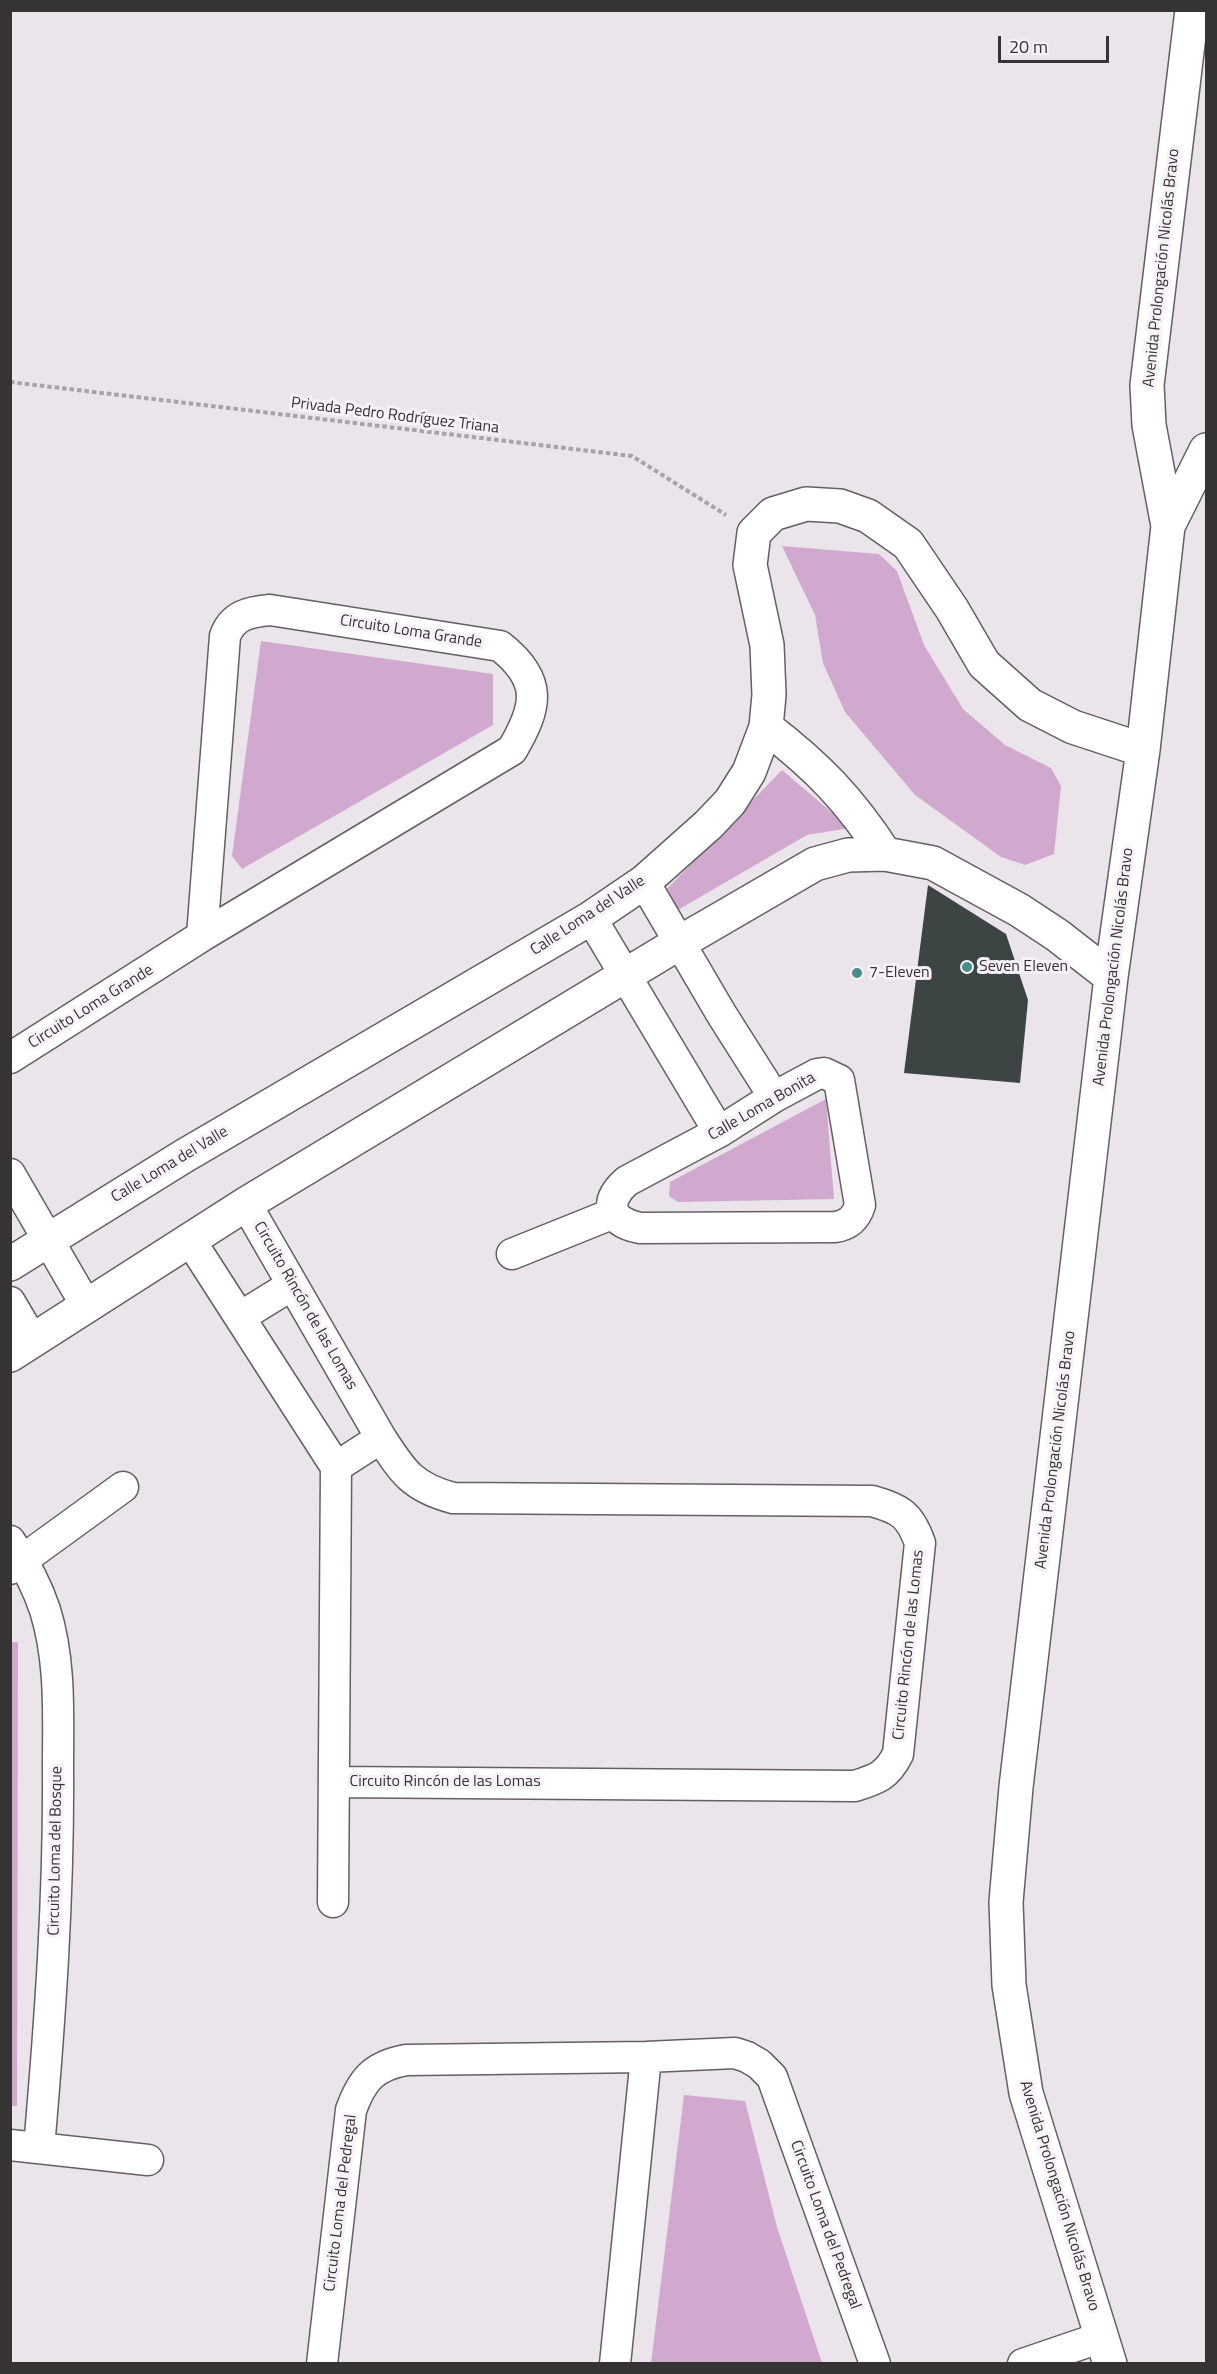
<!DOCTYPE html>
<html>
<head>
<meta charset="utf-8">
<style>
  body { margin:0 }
  #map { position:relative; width:1217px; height:2374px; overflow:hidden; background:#ebe4ea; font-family:"Titillium Web",sans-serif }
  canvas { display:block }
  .frame { position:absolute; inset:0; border:12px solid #363335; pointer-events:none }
  .scale { position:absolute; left:998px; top:36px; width:111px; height:27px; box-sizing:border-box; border:3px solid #363335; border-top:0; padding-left:8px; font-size:18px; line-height:21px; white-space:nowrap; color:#363335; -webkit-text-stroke:4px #f8f1f8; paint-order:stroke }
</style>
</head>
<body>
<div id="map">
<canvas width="1217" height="2374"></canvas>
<div class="frame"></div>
<div class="scale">20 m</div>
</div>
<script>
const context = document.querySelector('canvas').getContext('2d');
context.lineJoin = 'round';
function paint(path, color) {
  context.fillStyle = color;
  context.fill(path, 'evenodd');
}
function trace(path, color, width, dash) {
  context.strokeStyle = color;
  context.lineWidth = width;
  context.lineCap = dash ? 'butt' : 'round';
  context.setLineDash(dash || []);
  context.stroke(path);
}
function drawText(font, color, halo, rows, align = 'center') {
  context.font = font + ' "Titillium Web",sans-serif';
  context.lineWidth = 6;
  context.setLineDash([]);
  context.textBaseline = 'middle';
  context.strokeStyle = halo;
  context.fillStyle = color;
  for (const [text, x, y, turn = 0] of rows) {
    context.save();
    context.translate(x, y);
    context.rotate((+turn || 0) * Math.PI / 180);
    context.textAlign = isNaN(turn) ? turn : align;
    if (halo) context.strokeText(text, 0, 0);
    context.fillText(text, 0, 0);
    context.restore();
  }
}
paint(new Path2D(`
  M782,546L879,554L897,571L924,645L963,709L1005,745L1051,768L1061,786L1054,854L1025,865L1001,857L915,795L845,712L823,663L815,615Z
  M261,641L493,674V725L242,869L232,856Z
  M782,770L850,828L807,835L676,911L663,893Z
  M826,1099L834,1199L678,1202L669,1196L670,1182Z
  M10,1642H18L17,2106H10Z
  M684,2095L745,2101L777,2227L822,2363H651Z`), '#d1a9cf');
paint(new Path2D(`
  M928,885L1006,934L1028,1000L1020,1083L904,1073Z`), '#3c4544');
const street = new Path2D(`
  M644,882L722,1015L774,1097
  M591,918L719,1132
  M10,1058L202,936L512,750C538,706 543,680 500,646L270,610C249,612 233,615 225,636L202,936
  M824,1073L839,1080L860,1205C856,1218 849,1225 835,1227L640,1228C609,1222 603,1202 627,1181L719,1132L774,1097L817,1074Z
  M10,1174L87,1307
  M246,1204L381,1438C403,1472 412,1487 453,1498L872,1501C901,1509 910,1515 920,1543L898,1754C887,1776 877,1779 855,1786L334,1782
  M190,1240L336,1467L333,1902
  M512,1254L614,1213
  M10,1302L33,1341
  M240,1317L292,1285
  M336,1467L381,1438
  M10,1541C24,1562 37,1586 45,1610C61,1661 58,1715 58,1768C59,1895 50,2021 39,2148
  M10,1569L123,1487
  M10,2145L148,2160
  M322,2364L351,2110C362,2080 373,2066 406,2060L646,2057L735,2053L747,2057L759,2064L772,2077L875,2364
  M615,2364L646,2057
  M1023,2364L1102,2337`);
const secondary = new Path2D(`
  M1168,526L1206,450
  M766,727C818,767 849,799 885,854
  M10,1264L184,1156L591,918L644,882L708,825L730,802L749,772L766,727L769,695L767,645L750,565L754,533L773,514L806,504L840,506L868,516L908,544L952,609L984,664L1030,705L1073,727L1143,750
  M10,1355L246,1204L679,943L815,864L848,855L885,854L933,863L1019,910L1057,935L1111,977
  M1110,2364L1026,2093L1009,1985L1006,1902L1016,1787L1111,977L1143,750L1168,526L1149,425L1147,385L1192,10`);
trace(street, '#655f65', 33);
trace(secondary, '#655f65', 36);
trace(new Path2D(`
  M10,382L632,456L726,515`), '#a8a2a7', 4, [4.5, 3]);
trace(street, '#fff', 30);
trace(secondary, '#fff', 33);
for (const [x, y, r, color] of [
  [967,967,6,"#488e85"],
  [857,973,6,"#488e85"]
]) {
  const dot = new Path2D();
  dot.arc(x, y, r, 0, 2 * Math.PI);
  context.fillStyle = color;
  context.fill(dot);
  trace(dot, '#f8f1f8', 2);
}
drawText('16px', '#363335', '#f8f1f8', [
  ["Avenida Prolongación Nicolás Bravo",1162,268,-84],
  ["Privada Pedro Rodríguez Triana",395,416,7],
  ["Circuito Loma Grande",411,632,9],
  ["Calle Loma del Valle",588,916,-33],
  ["Avenida Prolongación Nicolás Bravo",1114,967,-83],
  ["Circuito Loma Grande",91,1007,-32],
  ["Calle Loma Bonita",762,1107,-30],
  ["Calle Loma del Valle",170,1165,-31],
  ["Circuito Rincón de las Lomas",305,1306,60],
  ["Avenida Prolongación Nicolás Bravo",1056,1450,-83],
  ["Circuito Rincón de las Lomas",909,1645,-84],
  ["Circuito Rincón de las Lomas",445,1782],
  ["Circuito Loma del Bosque",56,1851,-89],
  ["Avenida Prolongación Nicolás Bravo",1059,2196,73],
  ["Circuito Loma del Pedregal",341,2203,-83],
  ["Circuito Loma del Pedregal",825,2225,70]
]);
drawText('16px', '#363335', '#f8f1f8', [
  ["Seven Eleven",979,967],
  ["7-Eleven",869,973]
], 'left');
</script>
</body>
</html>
